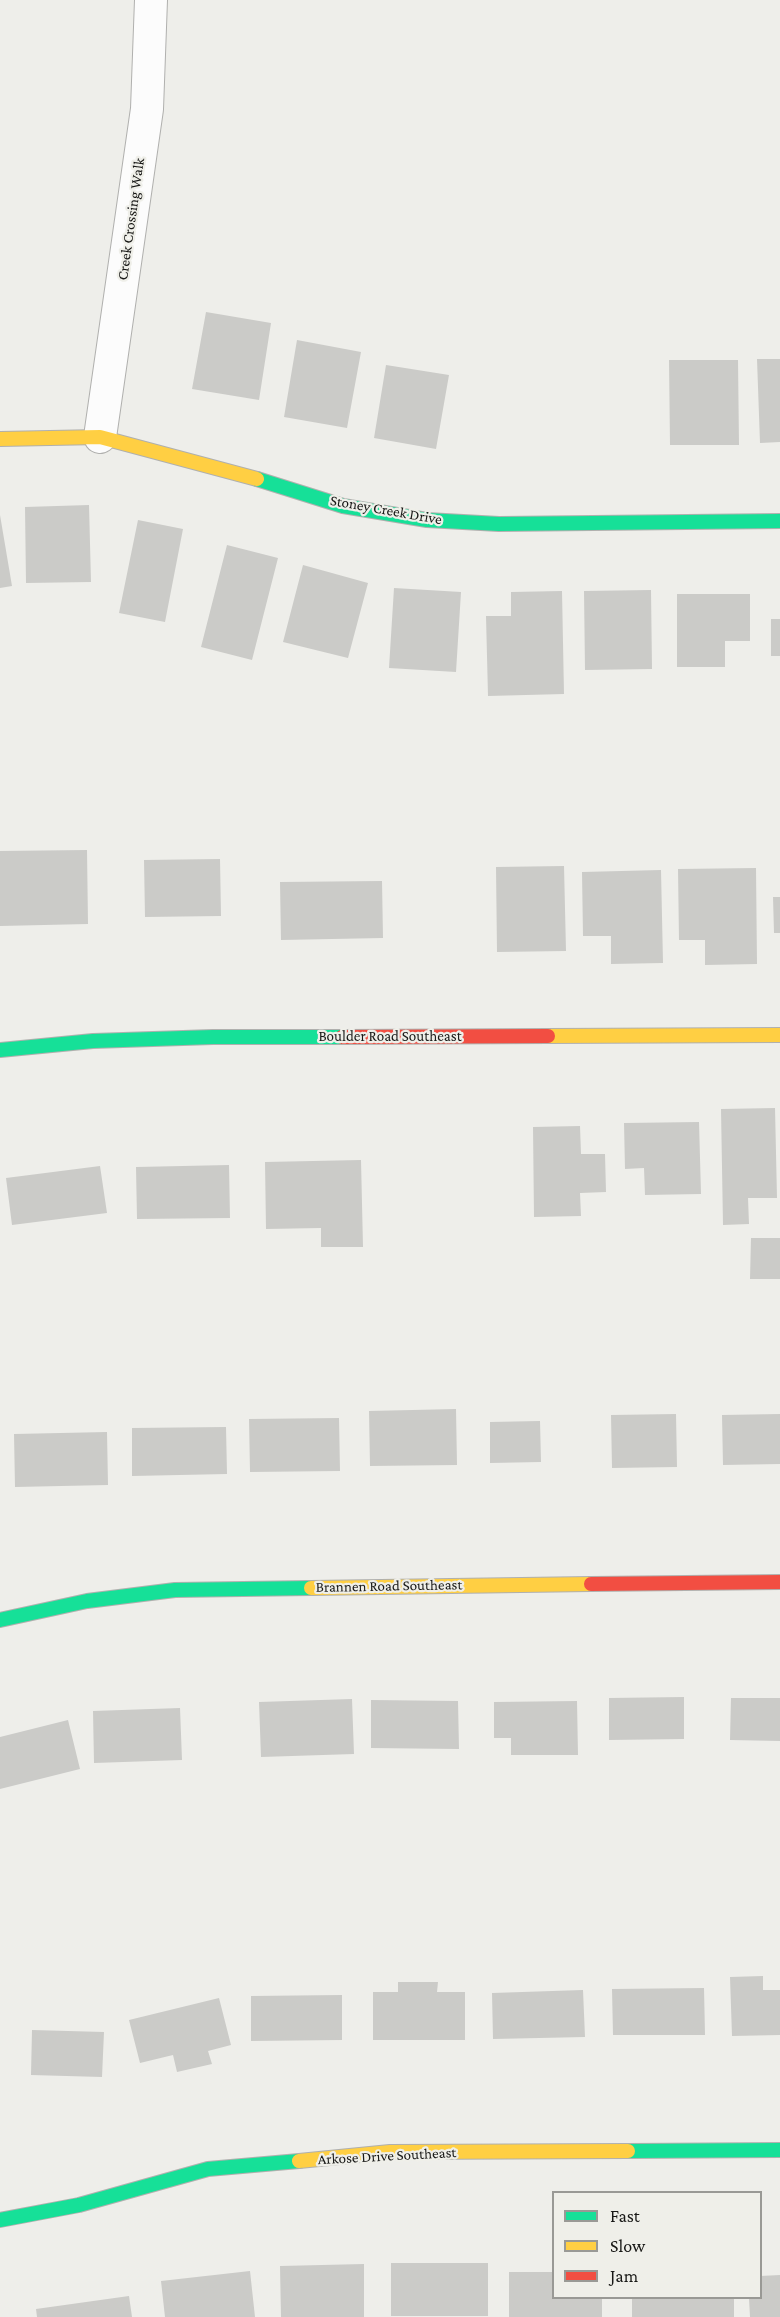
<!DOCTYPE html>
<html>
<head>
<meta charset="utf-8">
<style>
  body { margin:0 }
  #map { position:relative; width:780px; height:2317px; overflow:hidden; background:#eeeeea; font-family:"Crimson Pro",serif }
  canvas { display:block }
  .legend { position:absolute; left:552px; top:2191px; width:210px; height:108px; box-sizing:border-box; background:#efefe9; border:2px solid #999995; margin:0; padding:8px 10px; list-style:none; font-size:18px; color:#181816 }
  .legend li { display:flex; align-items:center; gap:12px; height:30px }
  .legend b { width:30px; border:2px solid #999995 }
</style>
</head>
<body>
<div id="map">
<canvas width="780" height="2317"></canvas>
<ul class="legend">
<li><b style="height:8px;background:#16e098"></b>Fast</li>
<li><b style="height:8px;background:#ffcf43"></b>Slow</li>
<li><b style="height:8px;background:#f24e42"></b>Jam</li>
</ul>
</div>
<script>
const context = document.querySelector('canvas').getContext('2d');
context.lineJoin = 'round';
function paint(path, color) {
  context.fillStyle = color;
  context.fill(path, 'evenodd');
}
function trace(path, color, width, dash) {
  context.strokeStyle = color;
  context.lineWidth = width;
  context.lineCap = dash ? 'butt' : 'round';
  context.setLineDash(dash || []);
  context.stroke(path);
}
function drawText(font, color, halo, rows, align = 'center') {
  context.font = font + ' "Crimson Pro",serif';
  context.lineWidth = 4.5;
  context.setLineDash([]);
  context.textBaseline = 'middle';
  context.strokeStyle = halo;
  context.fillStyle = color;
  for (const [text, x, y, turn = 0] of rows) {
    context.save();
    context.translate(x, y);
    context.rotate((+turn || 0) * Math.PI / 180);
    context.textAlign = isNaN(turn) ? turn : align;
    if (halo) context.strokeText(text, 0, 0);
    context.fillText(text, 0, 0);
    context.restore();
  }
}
paint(new Path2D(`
  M206,312L271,323L259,400L192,389Z
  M297,340L361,352L347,428L284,417Z
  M757,359H780V442L760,443Z
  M669,360H738L739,445H670Z
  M386,365L449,375L436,449L374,438Z
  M89,505L91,582L26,583L25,507Z
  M0,515L12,586L0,588Z
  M138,520L183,529L165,622L119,613Z
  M227,545L278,558L252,660L201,647Z
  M303,565L368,583L348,658L283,642Z
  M394,588L461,592L456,672L389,668Z
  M651,590L652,669L585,670L584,591Z
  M562,591L564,694L488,696L486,616H511V592Z
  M677,594H750V641H725V667H677Z
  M771,619H780V656H771Z
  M87,850L88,924L0,926V851Z
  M220,859L221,916L145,917L144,860Z
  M564,866L566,951L497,952L496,867Z
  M756,868L757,964L705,965V940H679L678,869Z
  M661,870L663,963L611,964V936H583L582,872Z
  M382,881L383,938L281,940L280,882Z
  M773,897H780V933H774Z
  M775,1108L777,1198H748L749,1224L723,1225L721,1109Z
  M699,1122L701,1194L645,1195L644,1168L625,1169L624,1123Z
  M580,1126L581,1154H605L606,1192L580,1193L581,1216L534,1217L533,1127Z
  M361,1160L363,1247H321V1228L266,1229L265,1162Z
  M229,1165L230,1218L137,1219L136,1167Z
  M100,1166L107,1213L12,1225L6,1178Z
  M751,1238H780V1279H750Z
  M456,1409L457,1465L370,1466L369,1411Z
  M676,1414L677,1467L612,1468L611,1415Z
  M780,1414V1464L723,1465L722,1415Z
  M339,1418L340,1471L250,1472L249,1419Z
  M540,1421L541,1462L490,1463V1422Z
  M226,1427L227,1474L132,1476V1428Z
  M107,1432L108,1485L15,1487L14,1434Z
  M684,1697V1739L609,1740V1698Z
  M731,1698H780V1741L730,1740Z
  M352,1699L354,1754L261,1757L259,1702Z
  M371,1700L458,1701L459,1749L371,1748Z
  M577,1701L578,1755H511V1738H494V1702Z
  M180,1708L182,1760L94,1763L93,1711Z
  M68,1720L80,1769L0,1789V1737Z
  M763,1976V1990H780V2035L732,2036L730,1977Z
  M398,1982H438L437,1992H465V2040H373V1992H398Z
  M704,1988L705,2035H613L612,1989Z
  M583,1990L585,2037L493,2039L492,1993Z
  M342,1995V2040L251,2041V1996Z
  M219,1998L231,2045L208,2051L212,2064L177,2072L173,2055L140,2063L129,2020Z
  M32,2030L104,2032L102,2077L31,2075Z
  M391,2263H488V2316H391Z
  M364,2264V2317H281L280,2266Z
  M250,2271L255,2317H165L161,2281Z
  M509,2272H554V2298H602V2317H509Z
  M780,2275V2317H750L749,2298H760V2276Z
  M129,2296L132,2317H37L36,2309Z
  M632,2298H734V2317H632Z`), '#cbcbc8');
const street = new Path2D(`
  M100,437L147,109L151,0`);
const fast = new Path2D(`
  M257,479L343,506L427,520L499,524L780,521
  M0,1050L93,1041L213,1037H342
  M0,1620L87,1601L175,1590L311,1588
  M628,2151L780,2150
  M0,2220L79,2205L208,2169L299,2161`);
const slow = new Path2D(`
  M0,439L100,437L257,479
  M548,1036L780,1035
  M311,1588L591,1584
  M299,2161L390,2152L628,2151`);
const jam = new Path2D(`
  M342,1037L548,1036
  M591,1584L780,1582`);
trace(street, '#b0b0ae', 34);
trace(fast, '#b0b0ae', 16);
trace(slow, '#b0b0ae', 16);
trace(jam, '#b0b0ae', 16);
trace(street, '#fcfcfc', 32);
trace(fast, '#16e098', 14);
trace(slow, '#ffcf43', 14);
trace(jam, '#f24e42', 14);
drawText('15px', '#181816', '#efefe9', [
  ["Creek Crossing Walk",131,219,-82],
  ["Stoney Creek Drive",386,510,10],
  ["Boulder Road Southeast",390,1036],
  ["Brannen Road Southeast",389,1586,-1],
  ["Arkose Drive Southeast",387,2156,-3]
]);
</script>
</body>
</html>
